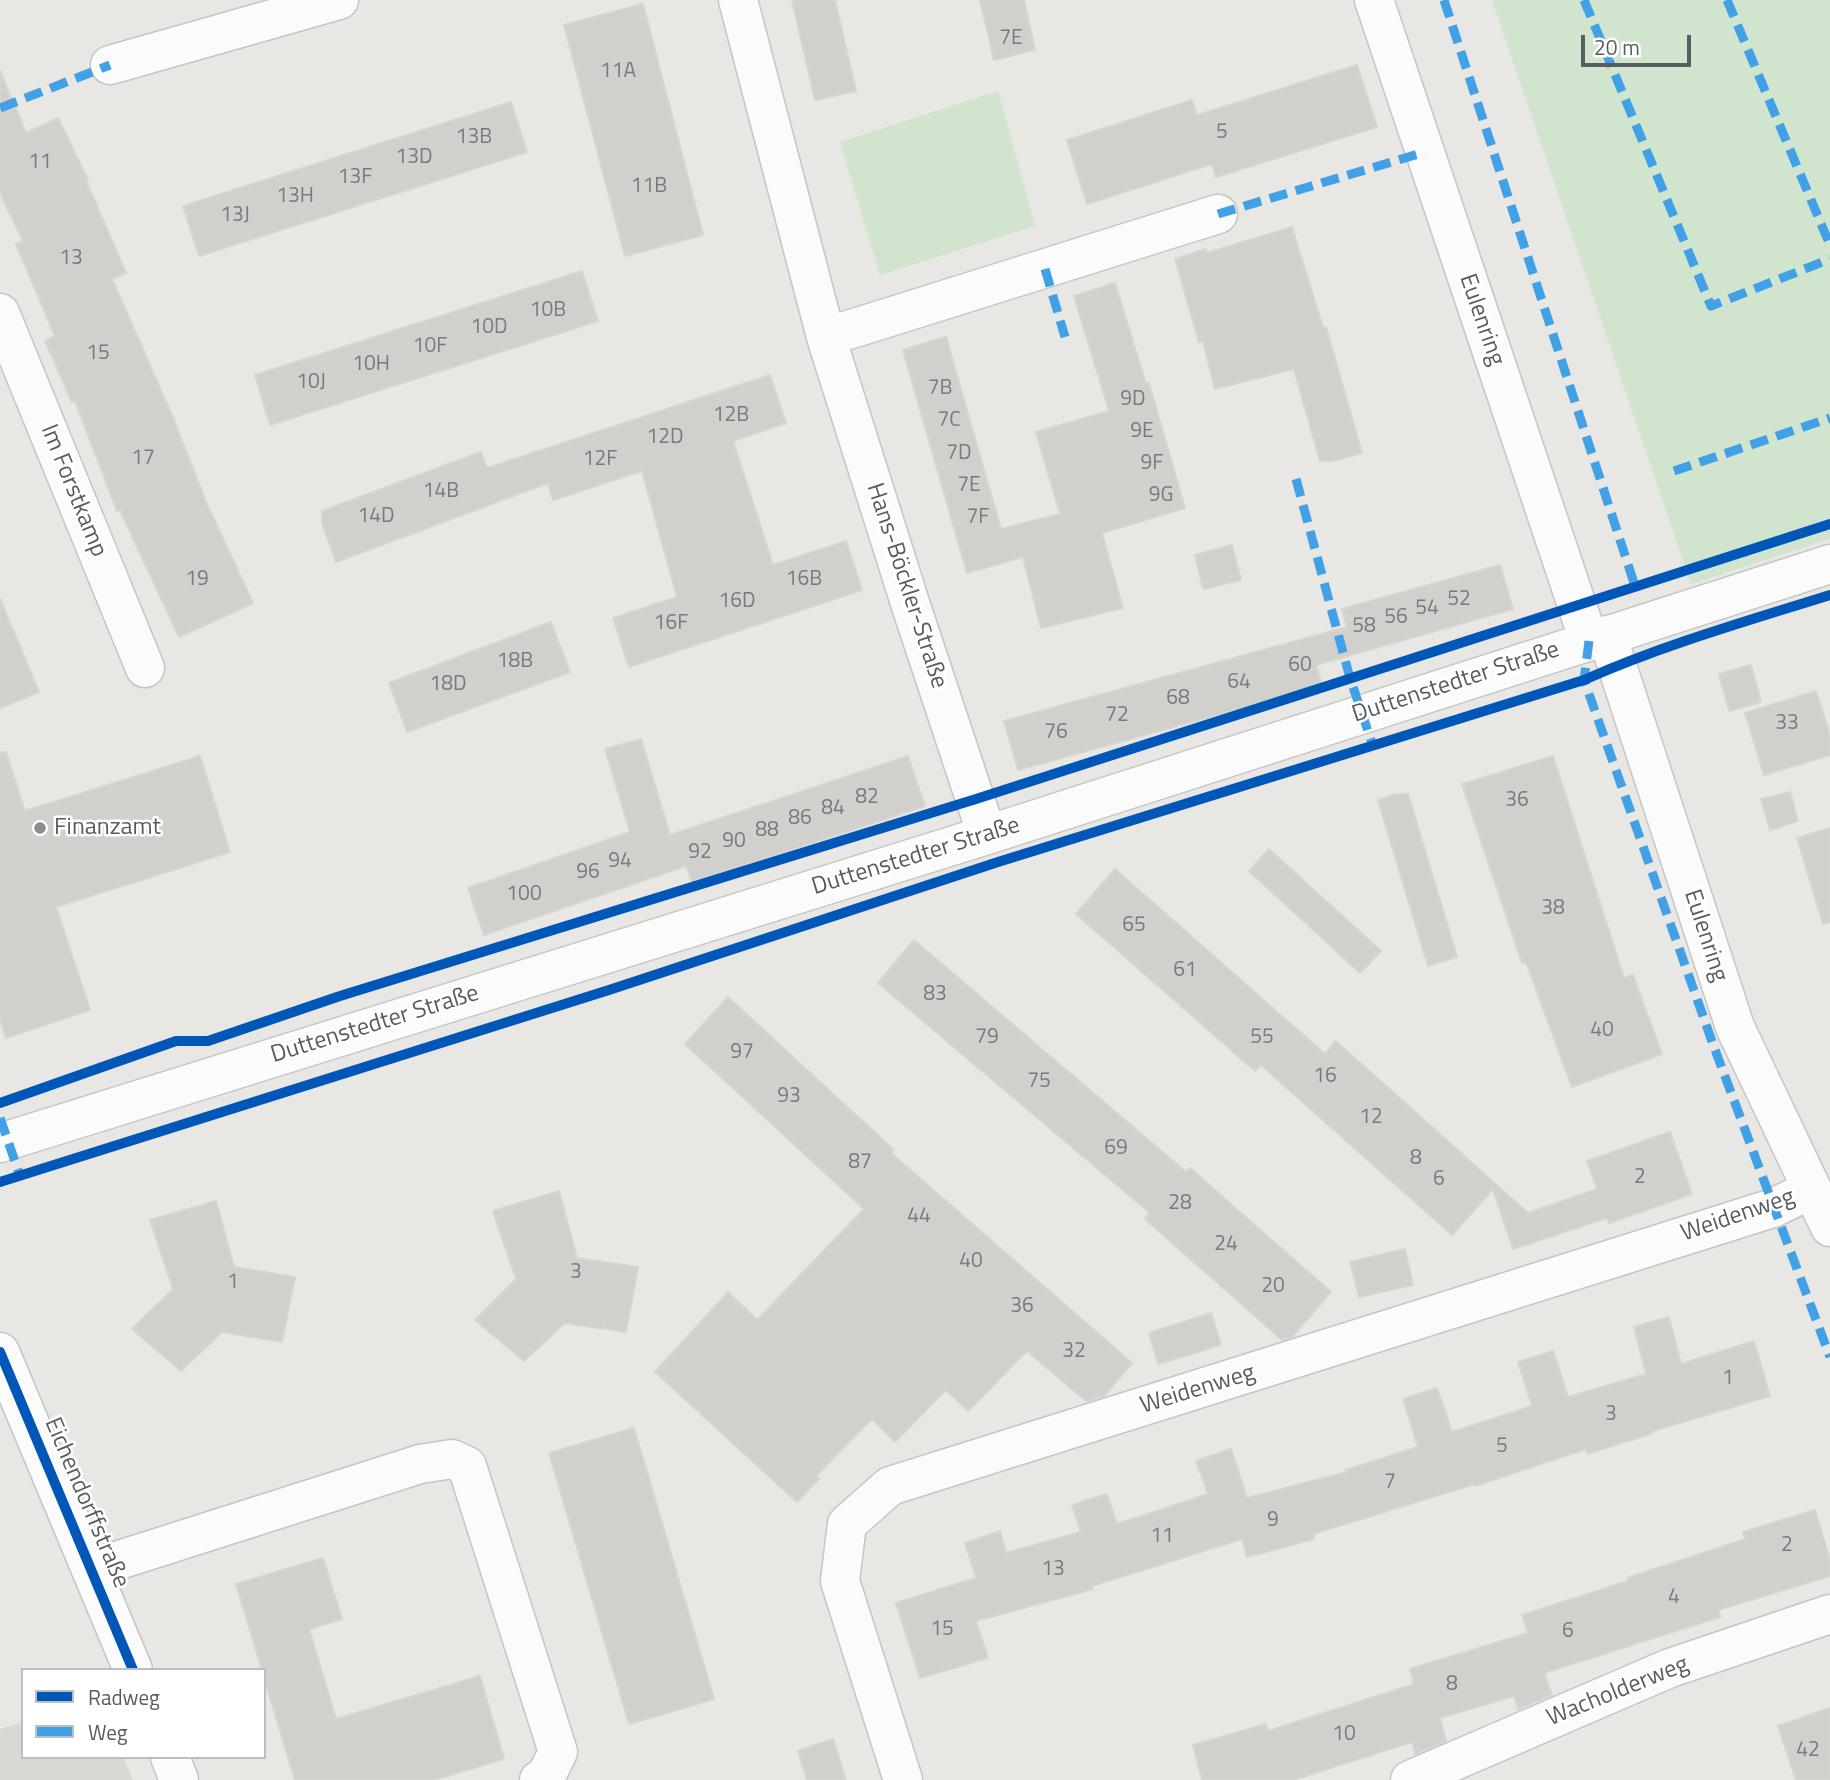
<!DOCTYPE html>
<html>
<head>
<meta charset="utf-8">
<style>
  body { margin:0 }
  #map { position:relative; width:1830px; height:1780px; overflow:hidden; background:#e8e7e3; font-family:"Titillium Web",sans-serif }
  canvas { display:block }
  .legend { position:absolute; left:21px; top:1668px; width:245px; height:91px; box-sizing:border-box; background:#fff; border:2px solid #bcbebf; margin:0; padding:9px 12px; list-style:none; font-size:21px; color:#585c60 }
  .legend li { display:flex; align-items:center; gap:14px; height:35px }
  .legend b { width:35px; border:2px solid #bcbebf }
  .scale { position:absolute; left:1581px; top:35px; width:110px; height:32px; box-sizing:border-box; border:4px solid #585c60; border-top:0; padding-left:9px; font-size:21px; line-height:24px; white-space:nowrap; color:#585c60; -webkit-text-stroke:5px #fff; paint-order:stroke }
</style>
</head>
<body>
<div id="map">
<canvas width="1830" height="1780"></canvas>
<ul class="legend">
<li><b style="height:9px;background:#0057b8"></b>Radweg</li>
<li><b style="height:9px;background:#42a1e6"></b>Weg</li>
</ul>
<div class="scale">20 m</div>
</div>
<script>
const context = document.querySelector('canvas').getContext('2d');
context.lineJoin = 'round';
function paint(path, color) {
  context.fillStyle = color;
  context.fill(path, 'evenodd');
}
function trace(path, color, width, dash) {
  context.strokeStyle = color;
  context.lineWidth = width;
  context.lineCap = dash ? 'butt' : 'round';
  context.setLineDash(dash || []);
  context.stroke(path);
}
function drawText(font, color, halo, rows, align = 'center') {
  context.font = font + ' "Titillium Web",sans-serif';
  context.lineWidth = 5;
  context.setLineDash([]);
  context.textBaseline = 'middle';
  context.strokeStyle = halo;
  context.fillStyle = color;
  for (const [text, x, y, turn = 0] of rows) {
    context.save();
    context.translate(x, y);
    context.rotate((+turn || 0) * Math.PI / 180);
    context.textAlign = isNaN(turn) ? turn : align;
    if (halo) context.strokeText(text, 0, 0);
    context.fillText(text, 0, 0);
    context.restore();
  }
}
paint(new Path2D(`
  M23,1722V1757H123L133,1780H0V1729Z`), '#dad8d2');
paint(new Path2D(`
  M1492,0H1830V539L1691,584Z
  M998,91L1035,226L880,275L840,142Z`), '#d1e4ce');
const building = new Path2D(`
  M792,0H835L856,91L815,100Z
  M980,0H1024L1035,50L994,60Z
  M643,4L703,235L625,256L564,25Z
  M1357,65L1377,127L1216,177L1212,164L1087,204L1067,140L1192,100L1197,115Z
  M0,71L26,133L58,118L88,180L86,181L126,273L112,279L174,420L206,502L253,603L179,637L120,510L117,511L75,401L72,402L45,341L55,336L16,244L23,241L0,193Z
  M511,102L527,152L199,256L183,206Z
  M1292,227L1323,328L1326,327L1362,453L1333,461H1320L1294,369L1215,389L1203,341L1199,342L1175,259L1206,249L1207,253Z
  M582,271L598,321L270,425L255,375Z
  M1115,283L1146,384L1149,383L1185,508L1102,533L1123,608L1041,628L1023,557L967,573L903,350L946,337L1001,529L1060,514L1036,432L1109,411L1074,296Z
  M770,375L786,423L733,441L773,565L846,541L862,590L629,667L613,618L677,597L642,471L553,500L548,483L336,562L322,523V511L481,452L487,468Z
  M1232,545L1241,580L1203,589L1195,555Z
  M1500,565L1513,609L1316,665L1322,686L1018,770L1004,721L1347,627L1342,609Z
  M0,599L39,692L0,708Z
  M551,622L570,672L407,732L389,683Z
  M1751,665L1761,702L1729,711L1719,674Z
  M1816,691L1830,735V755L1764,775L1745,713Z
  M641,739L670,835L908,756L925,806L692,882L686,866L484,935L468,888L630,832L605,749Z
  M6,752L25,811L200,756L230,852L56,907L90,1010L6,1038L0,1019V753Z
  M1553,756L1624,978L1633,975L1662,1054L1572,1087L1526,962L1522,963L1462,784Z
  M1790,792L1798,821L1770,830L1761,799Z
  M1395,794H1408L1457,957L1428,966L1378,800Z
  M1830,828V922L1823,924L1797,838Z
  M1269,849L1381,951L1360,973L1249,871Z
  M1115,869L1325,1054L1336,1041L1528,1213L1597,1189L1587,1161L1670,1132L1692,1194L1609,1223L1607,1218L1513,1249L1493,1189L1452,1235L1261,1065L1255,1071L1076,914Z
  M914,940L1186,1172L1190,1168L1331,1292L1292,1337L1282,1340L1145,1219L1150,1213L878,983Z
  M728,997L894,1150L891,1153L1132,1363L1104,1396L1086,1401L1027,1351L968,1411L946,1390L895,1442L872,1419L816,1476L819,1479L797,1502L655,1372L728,1292L757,1320L864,1209L685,1044Z
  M559,1191L577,1258L638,1267L626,1332L608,1329L604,1326V1329L565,1323L524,1361L475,1320L516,1279L493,1211Z
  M216,1201L234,1267L295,1277L282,1342L222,1332L181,1371L132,1329L173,1289L150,1220Z
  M1405,1249L1413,1285L1359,1297L1350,1262Z
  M1211,1313L1221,1345L1158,1364L1149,1333Z
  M1669,1317L1681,1364L1754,1341L1770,1396L1653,1431V1433L1587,1454L1586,1449L1475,1486V1484L1313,1534L1314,1539L1247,1557L1242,1539L1092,1586L1093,1589L976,1621L988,1658L920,1678L896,1603L976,1578L965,1543L1000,1531L1006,1553L1081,1532L1072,1505L1107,1494L1117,1524L1208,1494L1196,1461L1231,1449L1247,1498L1347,1472L1346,1470L1418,1447L1403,1399L1437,1388L1452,1432L1532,1406L1518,1362L1553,1351L1568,1397L1646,1374L1634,1327Z
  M634,1428L714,1699L629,1724L549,1453Z
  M1815,1510L1830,1560V1576L1718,1610L1720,1617L1544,1673L1552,1695L1518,1709L1514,1696L1440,1718L1446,1741L1415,1754L1412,1742L1293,1780H1202L1193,1745L1266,1724L1268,1731L1414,1684L1410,1669L1528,1633L1522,1615L1628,1581L1627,1578L1745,1539L1743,1532Z
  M323,1558L342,1619L309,1629L336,1719L480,1676L504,1759L434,1780H295L264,1678V1670H262L236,1584Z
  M1830,1708V1780H1796L1778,1726Z
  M833,1739L846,1780H807L798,1751Z`);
paint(building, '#d1d0cd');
trace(building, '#d7d5d2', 2);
const minor = new Path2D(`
  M738,0L826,337L911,606L987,835
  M1374,0L1589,641
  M110,65L339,0
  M0,313L145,668
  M826,337L1218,214
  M1607,635L1735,1027L1830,1227
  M0,1143L987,835L1830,564
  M0,1352L133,1670
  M91,1569L420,1464L452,1459L467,1466L558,1752L546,1776L539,1780
  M170,1757L179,1780
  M903,1780L840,1581L847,1524L890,1486L1773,1208L1812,1189
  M1410,1780L1670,1668L1830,1614`);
trace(minor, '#c5c5c5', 41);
trace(minor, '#fcfbfb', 38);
trace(new Path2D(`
  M1444,0L1635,586
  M1584,0L1711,306L1830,259
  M1727,0L1830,245
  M0,108L110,65
  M1218,214L1425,152
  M1045,269L1065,337
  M1674,471L1830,418
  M1296,479L1350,678L1373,746
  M1589,641L1584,680L1714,1047L1830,1357
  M0,1118L20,1176`), '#42a1e6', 9, [18, 9]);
trace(new Path2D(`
  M0,1103L176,1041H208L340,996L976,799L1830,524
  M0,1182L609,990L998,862L1584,680C1663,645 1747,621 1830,595
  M0,1352L133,1670`), '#0057b8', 10);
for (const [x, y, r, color] of [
  [40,828,7,"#8a8d8e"]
]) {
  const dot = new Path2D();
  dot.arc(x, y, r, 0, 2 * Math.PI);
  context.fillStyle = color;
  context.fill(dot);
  trace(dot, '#fff', 2.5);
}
drawText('21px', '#787a7c', null, [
  ["7E",1011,39],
  ["11A",618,72],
  ["5",1222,133],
  ["13B",474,138],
  ["13D",414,158],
  ["11",40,163],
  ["13F",355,178],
  ["11B",649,187],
  ["13H",295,197],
  ["13J",235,216],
  ["13",71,259],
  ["10B",548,311],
  ["10D",489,328],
  ["10F",430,347],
  ["15",98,354],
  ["10H",371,365],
  ["10J",311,383],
  ["7B",940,389],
  ["9D",1133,400],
  ["12B",731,416],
  ["7C",949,421],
  ["9E",1142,432],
  ["12D",665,438],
  ["7D",959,454],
  ["17",143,459],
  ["12F",600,460],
  ["9F",1152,464],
  ["7E",969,486],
  ["14B",441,492],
  ["9G",1161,496],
  ["14D",376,517],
  ["7F",978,518],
  ["19",197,580],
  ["16B",804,580],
  ["52",1459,600],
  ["16D",737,602],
  ["54",1427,609],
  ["56",1396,618],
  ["16F",671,624],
  ["58",1364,627],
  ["18B",515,662],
  ["60",1300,666],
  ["64",1239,683],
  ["18D",448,685],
  ["68",1178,699],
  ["72",1117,716],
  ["33",1787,724],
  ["76",1056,733],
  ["82",867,798],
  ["36",1517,801],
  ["84",833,809],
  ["86",800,819],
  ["88",767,831],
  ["90",734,842],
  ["92",700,853],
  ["94",620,862],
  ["96",588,873],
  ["100",524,895],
  ["38",1553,909],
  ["65",1134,926],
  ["61",1185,971],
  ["83",935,995],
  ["40",1602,1031],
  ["79",987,1038],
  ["55",1262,1038],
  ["97",742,1053],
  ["16",1325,1077],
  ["75",1039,1082],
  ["93",789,1097],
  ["12",1371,1118],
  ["69",1116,1149],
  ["8",1416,1159],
  ["87",860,1163],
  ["2",1640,1178],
  ["6",1439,1180],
  ["28",1180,1204],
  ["44",919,1217],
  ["24",1226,1245],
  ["40",971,1262],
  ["3",576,1273],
  ["1",233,1283],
  ["20",1273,1287],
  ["36",1022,1307],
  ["32",1074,1352],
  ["1",1728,1379],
  ["3",1611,1415],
  ["5",1502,1447],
  ["7",1390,1483],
  ["9",1273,1521],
  ["11",1162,1537],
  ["2",1787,1546],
  ["13",1053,1570],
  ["4",1674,1598],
  ["15",942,1630],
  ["6",1568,1632],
  ["8",1452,1685],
  ["10",1344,1735],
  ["42",1808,1751]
]);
drawText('24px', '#585c60', '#fff', [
  ["Eulenring",1481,320,71],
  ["Im Forstkamp",73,491,68],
  ["Hans-Böckler-Straße",906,586,72],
  ["Duttenstedter Straße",1456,683,-18],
  ["Duttenstedter Straße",916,857,-17],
  ["Eulenring",1705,936,72],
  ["Duttenstedter Straße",375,1025,-17],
  ["Weidenweg",1738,1216,-19],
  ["Weidenweg",1198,1390,-17],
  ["Eichendorffstraße",86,1503,67],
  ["Wacholderweg",1618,1692,-22]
]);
drawText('24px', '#585c60', '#fff', [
  ["Finanzamt",54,828]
], 'left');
</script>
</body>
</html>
